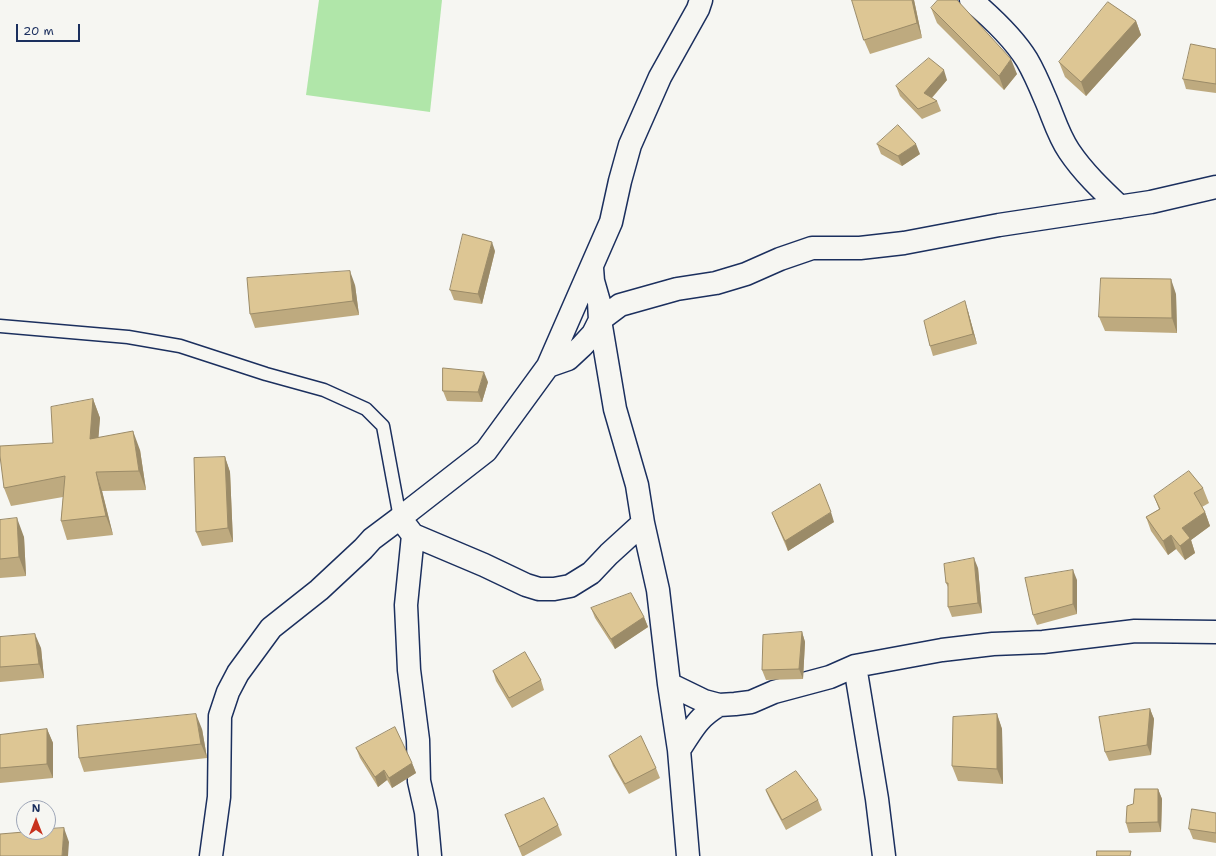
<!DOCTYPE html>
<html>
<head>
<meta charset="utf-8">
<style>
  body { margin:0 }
  #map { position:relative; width:1216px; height:856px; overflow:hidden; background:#f6f6f2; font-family:"Shantell Sans",sans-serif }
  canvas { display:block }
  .north { position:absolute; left:16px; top:800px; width:40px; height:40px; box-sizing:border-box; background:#f6f6f2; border:1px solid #9ea6b7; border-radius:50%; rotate:0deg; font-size:11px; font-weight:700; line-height:16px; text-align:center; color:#1b2f5e }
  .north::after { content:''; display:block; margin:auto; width:14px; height:18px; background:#c8321e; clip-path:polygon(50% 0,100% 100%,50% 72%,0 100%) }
  .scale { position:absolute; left:16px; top:24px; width:64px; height:18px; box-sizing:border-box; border:2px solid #1b2f5e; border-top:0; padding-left:5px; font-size:12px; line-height:14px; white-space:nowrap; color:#1b2f5e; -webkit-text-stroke:3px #f6f6f2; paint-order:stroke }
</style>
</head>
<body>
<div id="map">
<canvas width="1216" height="856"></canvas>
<div class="north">N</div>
<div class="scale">20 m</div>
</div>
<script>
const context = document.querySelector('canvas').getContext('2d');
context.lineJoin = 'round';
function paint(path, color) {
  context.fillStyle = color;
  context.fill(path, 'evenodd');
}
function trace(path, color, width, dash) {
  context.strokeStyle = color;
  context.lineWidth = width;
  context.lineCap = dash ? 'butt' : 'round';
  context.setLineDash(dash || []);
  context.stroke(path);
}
paint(new Path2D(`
  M319,0H442L430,112L306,95Z`), '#b0e6a9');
const lane = new Path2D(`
  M0,326L128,337L180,346L266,374L324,390L366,409L383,426L400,518`);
const street = new Path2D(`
  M971,0C991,17 1013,37 1027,60C1034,72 1040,86 1045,98C1053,116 1058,135 1069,151C1083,172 1102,190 1120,207
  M592,268L593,281L599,302L600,320L615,409L637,485L643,523L658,590L669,684L679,750L688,856
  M548,366L568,359L582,346L593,334L600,320L620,305L677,289L716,283L746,274L780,259L812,248H860L904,243L999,225L1151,202L1216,187
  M413,535L484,565L526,585L539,589H554L570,586L591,573L609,554L643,523
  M855,666L877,799L884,856
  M669,684L704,701L719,705L735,704L751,702L774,692L830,677L855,666L942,650L993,644L1043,642L1135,631L1216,632
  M679,750C693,729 697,718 719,705
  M211,856L219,797L220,716L228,692L238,673L271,628L319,590L363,549L372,539L400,518
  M430,856L426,812L419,781L418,740L409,670L406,605L413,535L400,518L486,451L548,366L611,222L620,181L630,145L660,77L698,9L701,0`);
trace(lane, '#1b2f5e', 15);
trace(street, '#1b2f5e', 25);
trace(lane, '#f6f6f2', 12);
trace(street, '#f6f6f2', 22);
paint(new Path2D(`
  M852,0H914L922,38L870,54L864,40Z
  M931,8L1017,74L1004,90L937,23Z
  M1136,21L1141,35L1086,96L1065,77L1059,62Z
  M1216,49V93L1186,89L1183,79Z
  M947,80L932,98L937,101L941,111L922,119L900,96L896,86Z
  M877,144L920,154L902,166L881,154Z
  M495,251L482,304L454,300L450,290Z
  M355,285L359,315L255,328L250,314Z
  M1176,294L1177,333L1105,331L1099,317Z
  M968,311L977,344L933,356L930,346Z
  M488,382L482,402L447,401L443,391Z
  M93,399L100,418L98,437L140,450L146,490L102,491L113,535L67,540L61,521L63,497L11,506L4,488L53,443Z
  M225,457L230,472L233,542L202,546L196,532Z
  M1203,488L1209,503L1202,507L1205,512L1210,526L1191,540L1195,553L1185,560L1176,549L1168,555L1151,531L1146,517L1159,509L1154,496Z
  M772,513L834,522L788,551L776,523Z
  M0,520L24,537L26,576L0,578Z
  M978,568L982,613L952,617L948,607V587L946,583Z
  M1077,580V614L1037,625L1033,615Z
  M591,608L644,617L648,627L615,649L595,618Z
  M802,632L805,642L803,679L766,680L762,670Z
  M0,637L41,648L44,678L0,682Z
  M493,671L541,680L544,690L512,708L496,681Z
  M1150,709L1154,719L1151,755L1109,761L1105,752Z
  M997,714L1002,729L1003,784L958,781L952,766Z
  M47,729L53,743V778L0,783V735Z
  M202,729L207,758L84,772L79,758Z
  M356,748L412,763L416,773L392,788L387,780L378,787L360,758Z
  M609,756L656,768L660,778L629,794L613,766Z
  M1158,789L1162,799L1161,832L1129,833L1126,823L1133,804Z
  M766,791L818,800L822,810L786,830L770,800Z
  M1216,813V843L1193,839L1189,829Z
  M505,815L558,825L562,835L524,856H522Z`), '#beaa7f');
paint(new Path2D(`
  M912,0H914L922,38L917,23Z
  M1136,21L1141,35L1086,96L1081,82Z
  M1011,59L1017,74L1004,90L999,76Z
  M944,70L947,80L927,103L924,93Z
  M916,144L920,154L902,166L898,156Z
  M492,242L495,251L482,304L478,294Z
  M350,271L355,285L359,315L353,301Z
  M1171,279L1176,294L1177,333L1172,318Z
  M965,301L968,311L977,344L973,334Z
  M484,372L488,382L482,402L478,392Z
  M93,399L100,418L97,458L90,439Z
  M133,431L140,450L146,490L139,471Z
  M225,457L230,472L233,542L228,528Z
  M96,472L102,491L113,535L106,516Z
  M831,512L834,522L788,551L785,541Z
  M1205,512L1210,526L1191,540L1195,553L1185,560L1180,546L1182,528Z
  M17,518L24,537L26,576L19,557Z
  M1171,535L1176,549L1168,555L1163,541Z
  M974,558L978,568L982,613L978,603Z
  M1073,570L1077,580V614L1073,604Z
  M644,617L648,627L615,649L611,639Z
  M802,632L805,642L803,679L799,669Z
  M35,634L41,648L44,678L39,664Z
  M1150,709L1154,719L1151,755L1147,745Z
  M196,714L202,729L207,758L201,744Z
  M997,714L1002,729L1003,784L997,769Z
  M47,729L53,743V778L47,764Z
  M412,763L416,773L392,788L389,778Z
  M384,770L387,780L378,787L375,777Z
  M1158,789L1162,799L1161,832L1158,822Z
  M64,828L69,842L68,856H62Z`), '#9b8b68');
const building = new Path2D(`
  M852,0H912L917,23L864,40Z
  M938,0H957L1011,59L999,76L931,8Z
  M1108,2L1136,21L1081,82L1059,62Z
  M1191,44L1216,49V84L1183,79Z
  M929,58L944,70L924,93L937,101L918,109L896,86Z
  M898,125L916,144L898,156L877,144Z
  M463,234L492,242L478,294L450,290Z
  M350,271L353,301L250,314L247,278Z
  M1101,278L1171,279L1172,318L1099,317Z
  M965,301L973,334L930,346L924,321Z
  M443,368L484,372L478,392L443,391Z
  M93,399L90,439L133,431L139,471L96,472L106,516L61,521L65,476L4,488L0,456V446L53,443L51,407Z
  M225,457L228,528L196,532L194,458Z
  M1189,471L1203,488L1194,493L1205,512L1182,528L1190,538L1180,546L1171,535L1163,541L1146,517L1160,509L1154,496Z
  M820,484L831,512L785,541L772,513Z
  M17,518L19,557L0,559V520Z
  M974,558L978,603L948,607V583H946L944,564Z
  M1073,570V604L1033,615L1025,578Z
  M631,593L644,617L611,639L591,608Z
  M802,632L799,669L762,670L763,635Z
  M35,634L39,664L0,667V637Z
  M525,652L541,680L509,698L493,671Z
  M1150,709L1147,745L1105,752L1099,717Z
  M196,714L201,744L79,758L77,726Z
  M997,714V769L952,766L953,717Z
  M395,727L412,763L389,778L384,770L375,777L356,748Z
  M47,729V764L0,768V735Z
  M641,736L656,768L625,784L609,756Z
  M796,771L818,800L782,820L766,790Z
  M1135,789H1158V822L1126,823L1127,806L1133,804Z
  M544,798L558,825L519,847L505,815Z
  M1192,809L1216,813V833L1189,829Z
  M64,828L62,856H0V834L24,832H48V829Z
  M1097,851H1131L1130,856H1097Z`);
paint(building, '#ddc694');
trace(building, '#9b8b68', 1);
</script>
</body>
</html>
